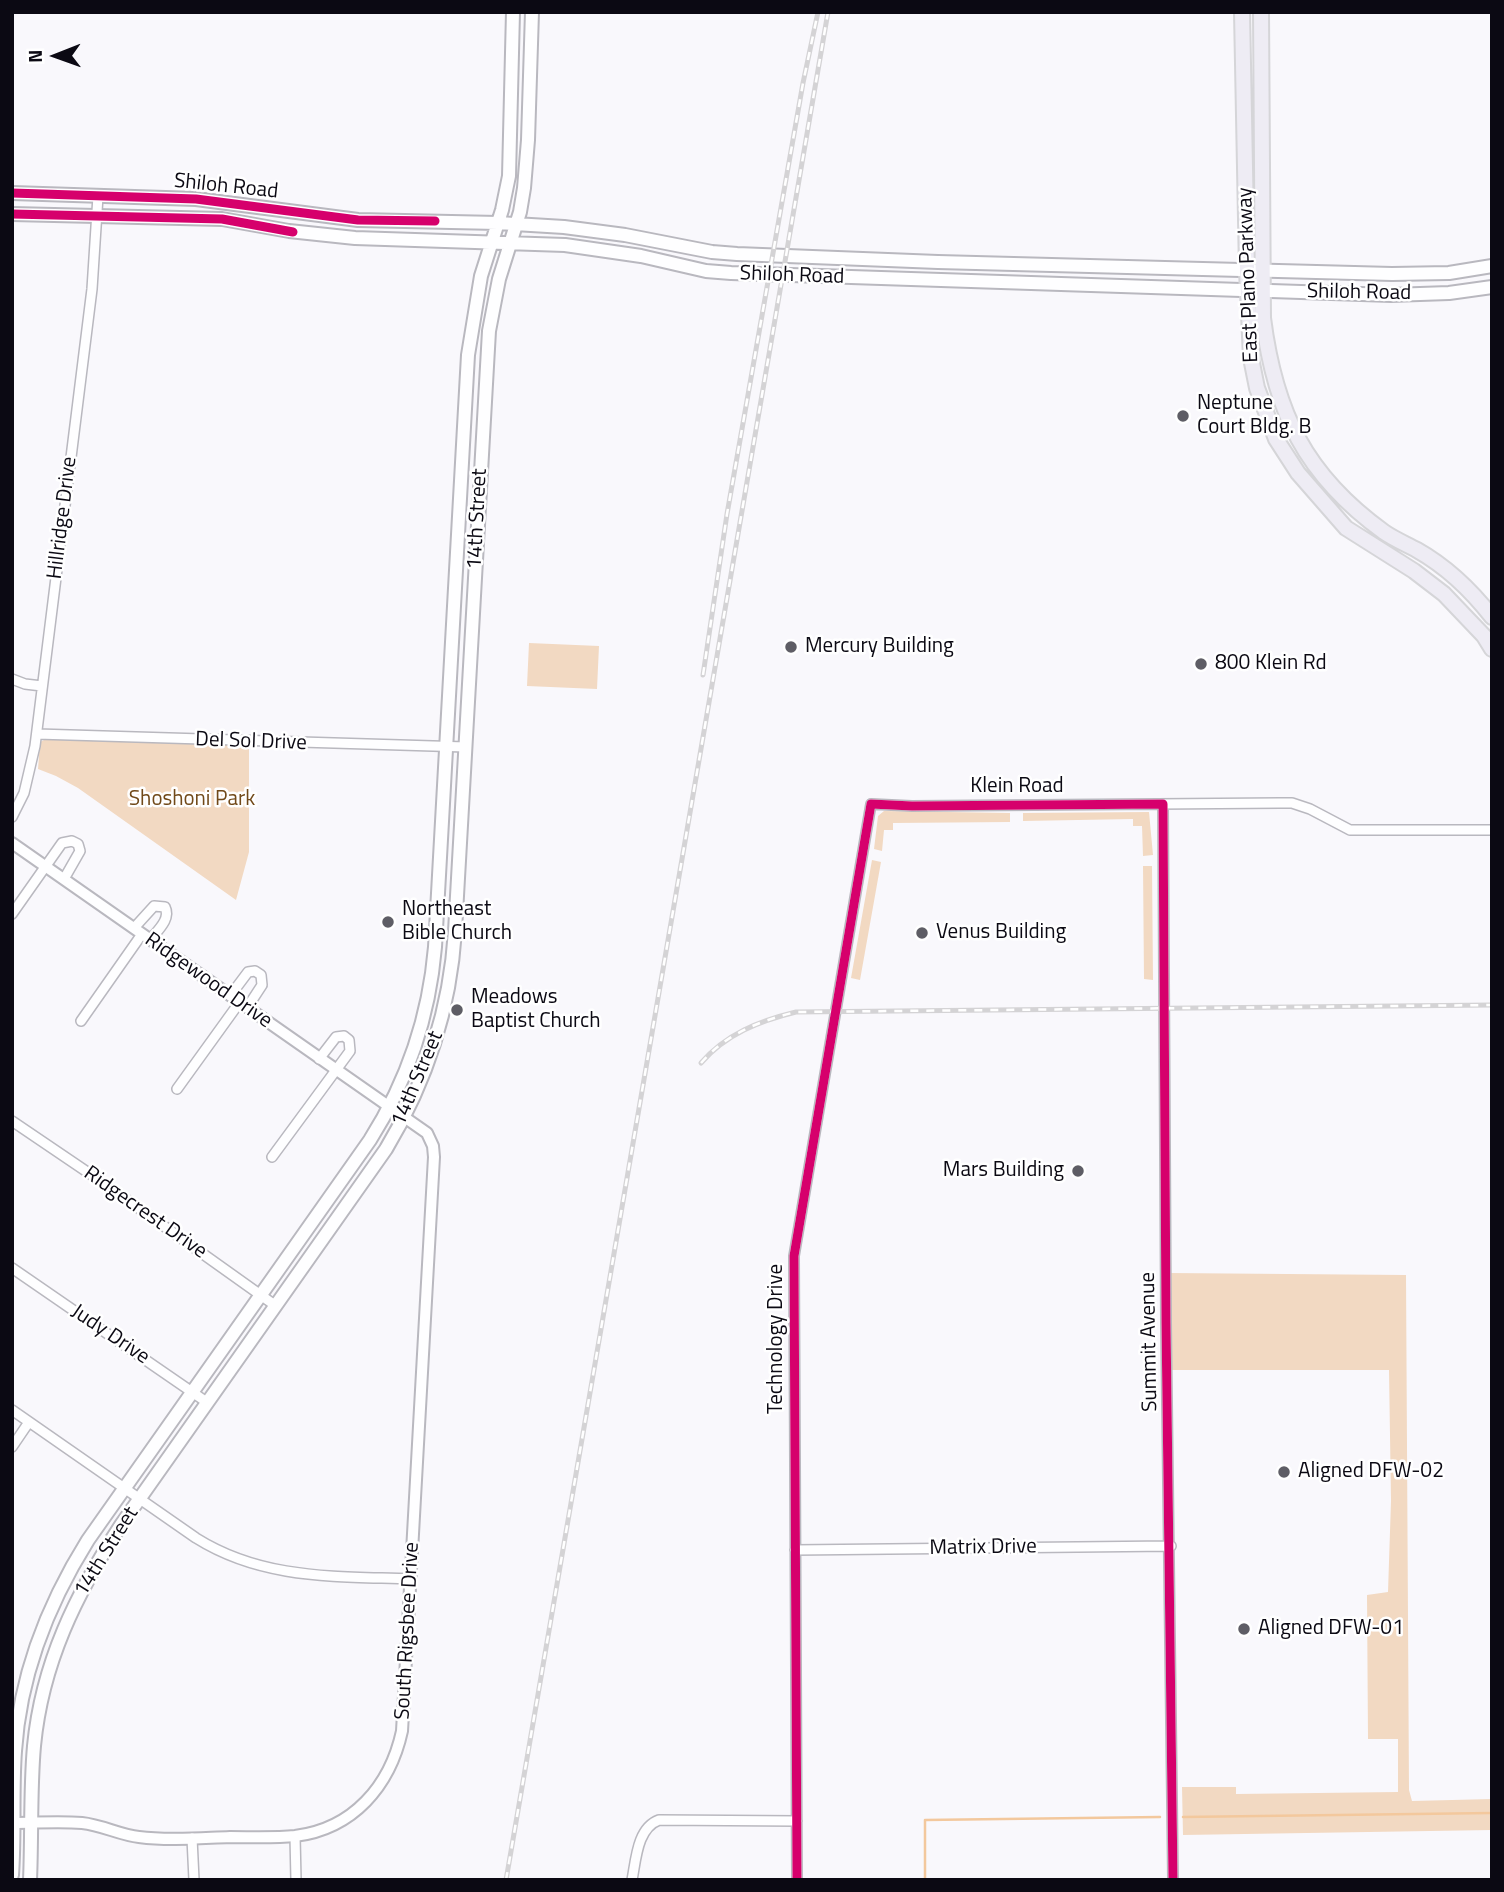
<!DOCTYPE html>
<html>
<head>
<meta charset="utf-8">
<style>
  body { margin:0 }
  #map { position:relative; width:1504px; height:1892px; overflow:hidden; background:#f9f8fc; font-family:"Titillium Web",sans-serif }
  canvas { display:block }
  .frame { position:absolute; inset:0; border:14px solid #0b0913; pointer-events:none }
  .north { position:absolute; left:21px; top:21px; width:70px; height:70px; -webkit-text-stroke:5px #fff; paint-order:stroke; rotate:269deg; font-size:19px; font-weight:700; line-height:28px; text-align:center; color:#0b0913 }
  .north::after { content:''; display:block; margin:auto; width:24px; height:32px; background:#0b0913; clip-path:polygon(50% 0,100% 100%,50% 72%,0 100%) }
</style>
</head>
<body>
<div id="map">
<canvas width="1504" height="1892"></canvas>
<div class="frame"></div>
<div class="north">N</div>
</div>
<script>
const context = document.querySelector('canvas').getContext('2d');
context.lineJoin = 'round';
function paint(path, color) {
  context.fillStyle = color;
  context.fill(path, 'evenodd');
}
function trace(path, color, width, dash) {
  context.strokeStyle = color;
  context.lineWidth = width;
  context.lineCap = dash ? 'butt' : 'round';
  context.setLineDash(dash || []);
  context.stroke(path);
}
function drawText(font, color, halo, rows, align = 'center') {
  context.font = font + ' "Titillium Web",sans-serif';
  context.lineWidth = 5;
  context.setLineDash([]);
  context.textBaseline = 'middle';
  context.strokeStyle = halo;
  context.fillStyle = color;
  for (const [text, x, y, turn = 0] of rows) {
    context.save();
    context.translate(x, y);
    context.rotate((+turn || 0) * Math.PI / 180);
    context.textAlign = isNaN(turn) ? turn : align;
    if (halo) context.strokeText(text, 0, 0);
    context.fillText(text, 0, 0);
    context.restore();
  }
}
paint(new Path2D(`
  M529,643L599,646L597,689L527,686Z
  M48,738L249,745V852L236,900L78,788L56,776L38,769L40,742Z
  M884,811L1010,813V822L893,823V830H884L882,851L874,849L878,816Z
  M1149,812L1153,855L1143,856L1142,826H1133V819L1023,821V813Z
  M872,860L881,862L860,980L851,978Z
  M1143,866H1152L1153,980L1144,979Z
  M1169,1273L1406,1275L1409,1790L1412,1801L1492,1799V1830L1183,1835L1182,1787H1236V1794L1398,1792V1739H1368L1367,1595L1388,1592L1391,1501L1389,1370H1170Z`), '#f2d9c2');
trace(new Path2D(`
  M1183,1817L1492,1813
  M925,1880V1820L1160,1817`), '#f3c89d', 2.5);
const minor = new Path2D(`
  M12,679L25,684L42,686
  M37,734L466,747
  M1163,804L1166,1323L1173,1880
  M12,817L24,793L35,746L92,289L98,196
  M12,914L62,843L72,841L78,844L80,851L64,879
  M134,928L154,906L165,907C171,919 158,930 150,940
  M230,996L248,972L255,971L261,975L262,985L247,1008
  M81,1021L142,934
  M177,1089L239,1003
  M12,1121L102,1182L276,1306
  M272,1157L350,1051L349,1040L344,1036L336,1037L319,1059
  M12,1268L208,1403
  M12,1410L196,1538C263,1580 335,1576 411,1579
  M12,1447L29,1422
  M795,1550L1171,1546
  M295,1836L296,1880
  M192,1838L194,1880
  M632,1880C636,1860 637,1828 659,1820L797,1821
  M797,1880L794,1256L871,804L912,806L1280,803H1292L1310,809L1350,830H1492`);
const tertiary = new Path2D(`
  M12,843L427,1133L433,1146L434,1157L402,1731C390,1786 353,1829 295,1836C274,1838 252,1837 230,1837C201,1838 169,1841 139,1837C120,1835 102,1825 82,1823C59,1821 35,1823 12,1823`);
const secondary = new Path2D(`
  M12,193L196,199L358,220L498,223L564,227L625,235L712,252L737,254L938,262L1392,274L1449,273L1492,266
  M12,214L222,219L289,231L355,238L565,245L641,256L706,271L731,273L1391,295L1449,293L1492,287
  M12,1875C15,1834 12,1792 15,1751C20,1675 48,1604 88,1540L370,1140C408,1080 429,1018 435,947L468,355L481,276L502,210L509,176L513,12
  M30,1880C32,1835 30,1791 34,1746C42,1663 76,1594 121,1525L386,1149C427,1081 450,1011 455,931L489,331L499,279L520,212L524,188L528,140L532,12`);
const primary = new Path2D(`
  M1242,12L1247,271L1251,358L1257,388L1276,439L1298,473L1346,528L1414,571L1444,594L1484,636L1492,649
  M1261,12L1263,318C1275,412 1305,475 1384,532C1394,539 1406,544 1417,550C1447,567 1471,590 1492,617`);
trace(minor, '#b9b8bf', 12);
trace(tertiary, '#b9b8bf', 14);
trace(secondary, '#b9b8bf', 16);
trace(primary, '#d5d5d8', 18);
trace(minor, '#fefeff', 9);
trace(tertiary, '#fefeff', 10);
trace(secondary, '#fefeff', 12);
trace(primary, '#eeecf4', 14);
const rail = new Path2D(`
  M703,675L727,514L803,83L818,12
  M701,1063C726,1034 759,1021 796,1012L1492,1005
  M506,1880L828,12`);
trace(rail, '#d4d3d5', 5);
trace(rail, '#fff', 2.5, [8]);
trace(new Path2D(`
  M12,193L196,199L358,220L435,221
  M12,214L222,219L293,232
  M797,1880L794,1256L871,804L912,806L1163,804L1166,1323L1173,1880`), '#d6006c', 9);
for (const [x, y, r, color] of [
  [1183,416,7,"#5e5d65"],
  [791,647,7,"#5e5d65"],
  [1201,664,7,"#5e5d65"],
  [388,922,7,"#5e5d65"],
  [922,933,7,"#5e5d65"],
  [457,1010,7,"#5e5d65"],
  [1078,1171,7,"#5e5d65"],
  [1284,1472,7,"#5e5d65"],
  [1244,1629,7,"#5e5d65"]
]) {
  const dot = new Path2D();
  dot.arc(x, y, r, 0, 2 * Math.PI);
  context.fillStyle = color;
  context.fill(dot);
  trace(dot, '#fff', 2.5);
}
drawText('21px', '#0b0913', '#fff', [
  ["Shiloh Road",226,187,6],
  ["East Plano Parkway",1249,275,-92],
  ["Shiloh Road",792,276,2],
  ["Shiloh Road",1359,293,1],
  ["Hillridge Drive",63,518,-83],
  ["14th Street",478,519,-87],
  ["Del Sol Drive",251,742,2],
  ["Klein Road",1017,787],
  ["Ridgewood Drive",208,981,35],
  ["14th Street",418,1079,-67],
  ["Ridgecrest Drive",145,1213,35],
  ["Judy Drive",110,1335,34],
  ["Technology Drive",777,1339,-90],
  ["Summit Avenue",1150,1342,-91],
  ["Matrix Drive",983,1548,-1],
  ["14th Street",107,1552,-58],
  ["South Rigsbee Drive",408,1631,-87]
]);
drawText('21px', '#0b0913', '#fff', [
  ["Neptune",1197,404],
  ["Court Bldg. B",1197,428],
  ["Mercury Building",805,647],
  ["800 Klein Rd",1215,664],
  ["Northeast",402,910],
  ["Bible Church",402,934],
  ["Venus Building",936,933],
  ["Meadows",471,998],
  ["Baptist Church",471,1022],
  ["Mars Building",1064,1171,"right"],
  ["Aligned DFW-02",1298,1472],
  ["Aligned DFW-01",1258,1629]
], 'left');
drawText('21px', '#714919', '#fff', [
  ["Shoshoni Park",192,800]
]);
</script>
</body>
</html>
